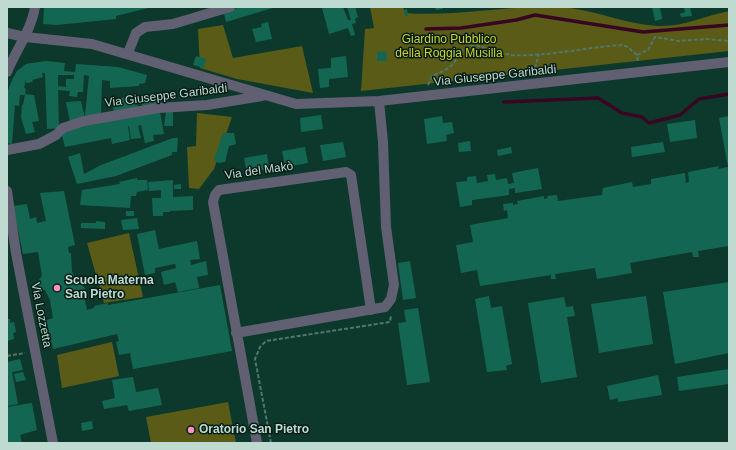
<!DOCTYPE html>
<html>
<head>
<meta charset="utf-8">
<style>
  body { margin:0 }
  #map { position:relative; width:736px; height:450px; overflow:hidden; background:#0d392d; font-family:Helvetica,sans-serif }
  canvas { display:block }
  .frame { position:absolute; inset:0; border:8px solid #bfdad0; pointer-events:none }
</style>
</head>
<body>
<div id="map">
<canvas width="736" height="450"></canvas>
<div class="frame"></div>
</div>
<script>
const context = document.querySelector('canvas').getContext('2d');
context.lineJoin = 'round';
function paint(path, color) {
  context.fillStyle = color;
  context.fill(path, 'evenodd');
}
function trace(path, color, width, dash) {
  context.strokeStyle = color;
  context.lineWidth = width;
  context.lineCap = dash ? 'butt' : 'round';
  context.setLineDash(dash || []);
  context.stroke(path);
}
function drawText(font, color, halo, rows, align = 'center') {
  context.font = font + ' Helvetica,sans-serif';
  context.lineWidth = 3;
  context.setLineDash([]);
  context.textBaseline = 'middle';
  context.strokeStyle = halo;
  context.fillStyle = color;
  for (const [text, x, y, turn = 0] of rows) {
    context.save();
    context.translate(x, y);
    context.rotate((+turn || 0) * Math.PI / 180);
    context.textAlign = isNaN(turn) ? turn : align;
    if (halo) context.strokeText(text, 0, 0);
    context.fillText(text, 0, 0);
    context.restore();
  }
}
paint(new Path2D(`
  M370,7H403L405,13C457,17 508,5 559,7C593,9 624,24 658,26C683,27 705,16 729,11V51L361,91L365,29L374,28Z
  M223,25L233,58L302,46L313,93L237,79L200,68L198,29Z
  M197,113L232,117L214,169L199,189L189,188L187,147L196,146Z
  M129,233L143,297L104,303L87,243Z
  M112,342L119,376L62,388L57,355Z
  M228,402L236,443H151L146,417Z`), '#595b17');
trace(new Path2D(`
  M426,29L461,28L516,20L535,15L643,32L729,25
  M504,102L598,98L622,113L642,117L649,123L680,115L699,99L729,94`), '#380622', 3.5);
paint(new Path2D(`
  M44,7H147L148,8L116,16V19L57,25L43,24Z
  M240,7H276L226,22L224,13Z
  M324,7H343L348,20H351L347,7H355L358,17L355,19L356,23L352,24L355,35L351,36L348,28L329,34L322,8Z
  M435,7H443V9L436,10Z
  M652,7H660L662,19L655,21Z
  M684,7H690L692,16L681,17L680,14L685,12Z
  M407,9L408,16H405L404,10Z
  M268,22L272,39L256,42L252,29L262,27L261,24Z
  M386,51L387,61H377V52Z
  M196,56L206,59L204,68L193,65Z
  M346,56L348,77L329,79V87L320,88L318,69L331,68V58Z
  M46,61L65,63L64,71L75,72L76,64L118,67L147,75L145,83L139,84V86L110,88V81L102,80L101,116L85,115L89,76L84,75L83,92H78L77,97L69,96L70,91L58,90L59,128L47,129L45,73H42L43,77L32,80L33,82L26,83V79L24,88L26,89L25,95H20L19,106L15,105L12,144L7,143V93L12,80L17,71L26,64ZM58,75H74V79H66V87L58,86Z
  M160,93L161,104L142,106L141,97Z
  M25,94L34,95L39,121L32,122L35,132L26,134L21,117L22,105H23Z
  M136,95L138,108L114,113L112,100Z
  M81,101L85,118L70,122L66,102Z
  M160,112L164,134L153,135L154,141L145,143L141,125L138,126L141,138L131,139L129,126H128L130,140L112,144L111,138L65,147L62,136L65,129Z
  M166,112H173V126H164Z
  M321,115L323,129L301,132L300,118Z
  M442,116L443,123L452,122L454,133L446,135L447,141L427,144L424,119Z
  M729,116V246L698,251L699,257H693L692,252L630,263L632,273L597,279L595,268L555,274L556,279H551V275L480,286L477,270L461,273L456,245L473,242L470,225L508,218L507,210L504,211L503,204L513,203V205L518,204L517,201L544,196V199L548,198L547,196L557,195L558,201L602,195L603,188L632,182L633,187L651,184V179L685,173L686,183L689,182L688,172L719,166L718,169L728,167L719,118Z
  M695,120L697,138L670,142L667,124Z
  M223,133H234L236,144L229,146L225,162L218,163L214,160Z
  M173,138H178L177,152H172V155L116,176L77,184L68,157L80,153L84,174L101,165Z
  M470,141L471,151L459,152L458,143Z
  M343,142L346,157L323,161L320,145Z
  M663,142L665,152L632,157L631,147Z
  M305,147L308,163L285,167L282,151Z
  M511,147L512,153L498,156L497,150Z
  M267,154L269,169L247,173L244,158Z
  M538,168L542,189L515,193V188L509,189V195L472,200V205L460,207L456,182L467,181V177L476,176L477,183L488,181L487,175L495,174L496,180L507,178L508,184L514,183L512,173Z
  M137,178V180H147L148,190L137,192L136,196H131L130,208L80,205L82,190L120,184L119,182Z
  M173,180V197L193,196V210L170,211V212H163V216H153L152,198H161V190L149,191L148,182Z
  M181,184V189H174V185Z
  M64,191L75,245L68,247L69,253H71L72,272L80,285L83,284L86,294L84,295L87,310L94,308V306L108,303V305L220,285L232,351L133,369L130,353L119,355L116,342L119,341L117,334L53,349L48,328L46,329L44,321L53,318L50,300L45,290L39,291L37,282L42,276L38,252L23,254L13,206L27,204L30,219L36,217L37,223L46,221L40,193Z
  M126,211H134V216H126Z
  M137,218L139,229L123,230L121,220Z
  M96,221L105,222V229L81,228V223H96Z
  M155,230L159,249L197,241L200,259L190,260L191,265L206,261L208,275L197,277L199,288L178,292L175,282L164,285L161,272L176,268L175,264L155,268V273L145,275L137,234Z
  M410,261L416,298L403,300L398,263Z
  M729,282V353L675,364L663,292Z
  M489,296L491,308L502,306L512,364L506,366L507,370L487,372L475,299Z
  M646,296L653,344L599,353L591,304Z
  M564,297L566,307L573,306L575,316L567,317L577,377L541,383L528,303Z
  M418,308L430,382L407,385L398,323L406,322L404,310Z
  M7,319H10V323L14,322L16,332L13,333L14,339L7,341Z
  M20,359L23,370L12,372L18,404L7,406V362Z
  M729,369V384L679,391L677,377Z
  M23,372L26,380L16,382L14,374Z
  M658,375L662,395L618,402V398L610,400L607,386Z
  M133,377L136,392L158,388L162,405L129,411L127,405L104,409L102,401L115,398L112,380Z
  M32,403L37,430L20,435L22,443H7V407Z
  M92,421L93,429L82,431L81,423Z`), '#136752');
trace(new Path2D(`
  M637,55L648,50L655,37L678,41L706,39L729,41
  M533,74L539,54
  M428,85L432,76C439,72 447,71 453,64C457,59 459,51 466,48C476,42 482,47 491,51C497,53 506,54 512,55C548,57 586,47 622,45L628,47L637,55L638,62
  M7,356L25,353
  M271,443L255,359L260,347L266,341L390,322L391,316`), '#51776b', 2, [4, 2]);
trace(new Path2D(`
  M7,33L25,37L92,44L296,104L379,101L729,62
  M128,53L136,33L145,27L173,24L230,7
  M7,72C16,50 31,31 35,7
  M7,150L39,144L56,135L63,128L84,121L158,108L207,105L262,96
  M7,191L16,253L53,443
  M236,333L385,307L391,299L394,285L386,227L383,142L379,101
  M257,443L213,202L215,195L219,190L346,172L351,175L371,310`), '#615f72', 10);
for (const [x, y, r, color] of [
  [57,288,4,"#fc8fc3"],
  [191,430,4,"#fc8fc3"]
]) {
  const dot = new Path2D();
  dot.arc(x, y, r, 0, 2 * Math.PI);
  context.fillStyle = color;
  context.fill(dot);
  trace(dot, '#061d16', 1.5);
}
drawText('12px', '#cfd231', '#061d16', [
  ["Giardino Pubblico",449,40],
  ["della Roggia Musilla",449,54]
]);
drawText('12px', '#bfdad0', '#061d16', [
  ["Via Giuseppe Garibaldi",495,76,-6],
  ["Via Giuseppe Garibaldi",166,96,-7],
  ["Via del Makò",259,171,-8],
  ["Via Lozzetta",41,315,79]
]);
drawText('bold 12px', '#bfdad0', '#061d16', [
  ["Scuola Materna",65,281],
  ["San Pietro",65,295],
  ["Oratorio San Pietro",199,430]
], 'left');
</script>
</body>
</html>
